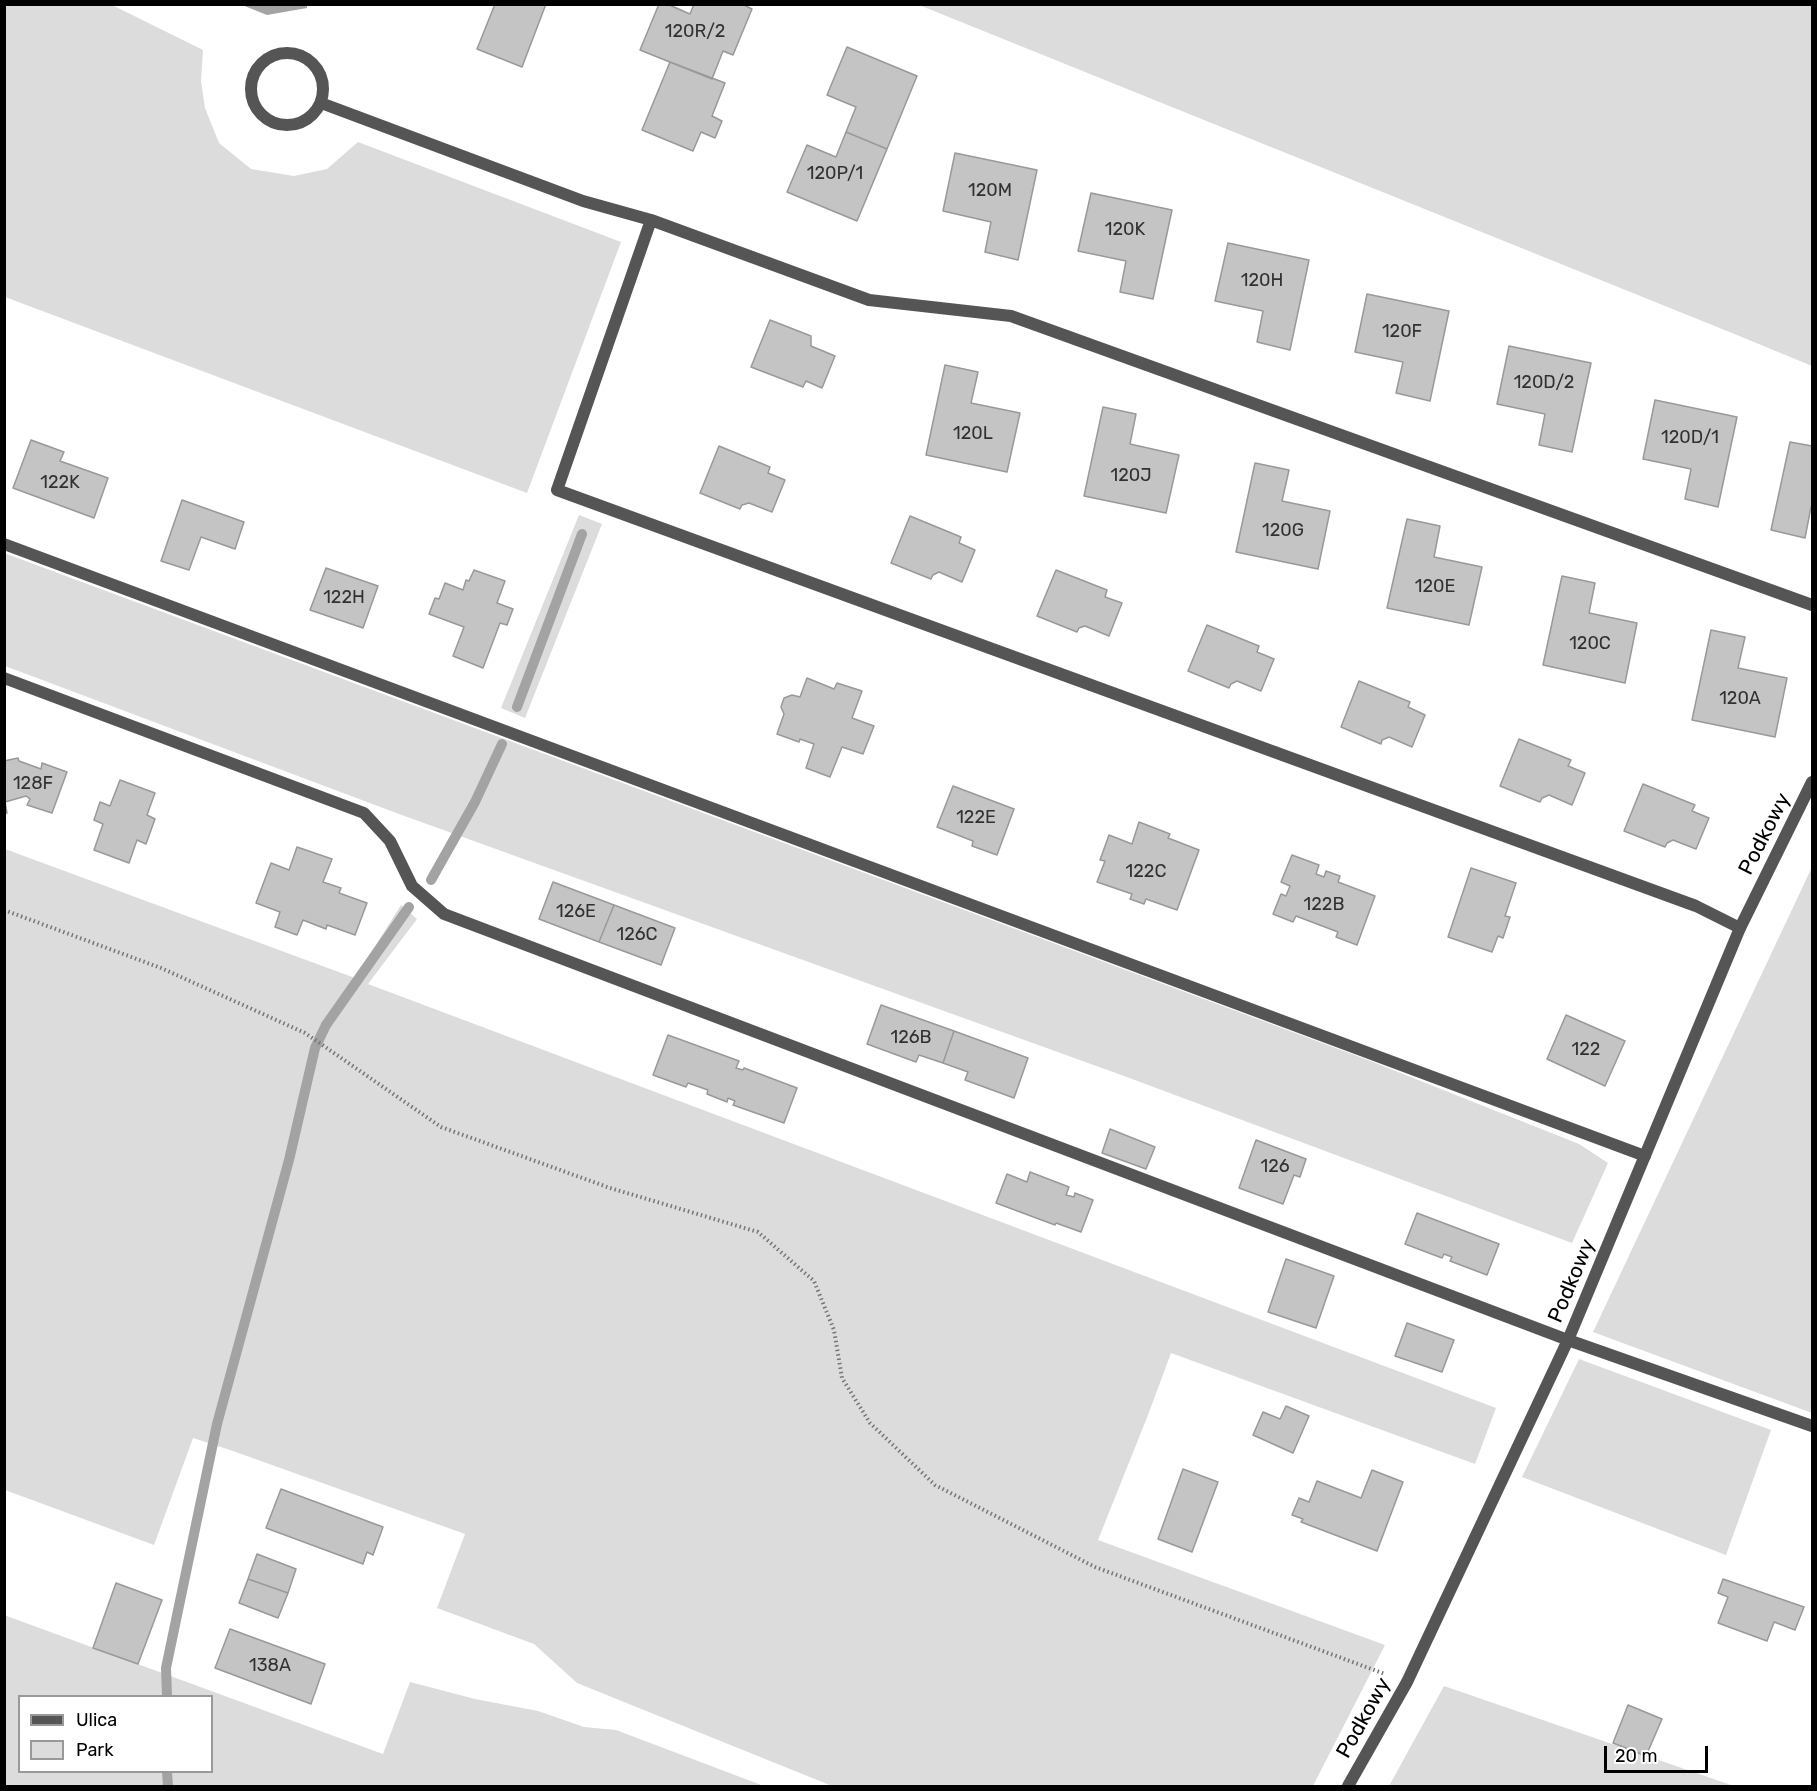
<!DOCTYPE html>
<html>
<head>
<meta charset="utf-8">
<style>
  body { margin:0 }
  #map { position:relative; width:1817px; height:1791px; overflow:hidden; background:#fff; font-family:Rubik,sans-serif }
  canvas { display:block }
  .frame { position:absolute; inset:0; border:6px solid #000; pointer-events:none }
  .legend { position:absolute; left:18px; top:1695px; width:195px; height:78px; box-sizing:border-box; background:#fff; border:2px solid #999; margin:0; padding:8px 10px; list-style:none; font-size:18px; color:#000 }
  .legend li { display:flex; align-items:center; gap:12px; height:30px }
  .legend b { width:30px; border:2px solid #999 }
  .scale { position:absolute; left:1604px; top:1746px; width:104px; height:27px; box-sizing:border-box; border:3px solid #000; border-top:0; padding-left:8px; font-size:18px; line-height:21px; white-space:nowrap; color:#000; -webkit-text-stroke:4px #fff; paint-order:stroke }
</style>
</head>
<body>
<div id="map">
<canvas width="1817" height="1791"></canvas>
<div class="frame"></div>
<ul class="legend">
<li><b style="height:8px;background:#555"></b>Ulica</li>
<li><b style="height:16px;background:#dcdcdc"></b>Park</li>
</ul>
<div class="scale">20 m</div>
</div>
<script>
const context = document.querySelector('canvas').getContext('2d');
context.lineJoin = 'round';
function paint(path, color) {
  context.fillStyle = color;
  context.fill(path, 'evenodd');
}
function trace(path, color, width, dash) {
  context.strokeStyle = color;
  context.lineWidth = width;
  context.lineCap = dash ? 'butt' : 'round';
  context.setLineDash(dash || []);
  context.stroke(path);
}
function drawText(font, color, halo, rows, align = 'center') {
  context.font = font + ' Rubik,sans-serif';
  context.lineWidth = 4.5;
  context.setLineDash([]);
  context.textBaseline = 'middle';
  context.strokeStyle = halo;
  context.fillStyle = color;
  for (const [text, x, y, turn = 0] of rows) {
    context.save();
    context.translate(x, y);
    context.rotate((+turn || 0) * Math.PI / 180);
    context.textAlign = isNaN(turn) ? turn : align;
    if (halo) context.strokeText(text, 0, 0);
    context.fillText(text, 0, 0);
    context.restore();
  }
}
paint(new Path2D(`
  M4,5H112L203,50L201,81L205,108L219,143L251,169L294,176L327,169L358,142L621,242L527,493L5,297Z
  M919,5H1812V366L1732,333Z
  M579,515L602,524L525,718L501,708Z
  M4,553L1368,1060L1579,1144L1608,1163L1572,1243L1124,1076L399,814L5,666Z
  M5,849L355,978L401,905L417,919L368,984L1496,1408L1475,1464L1171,1353L1148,1415L1098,1540L1385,1645L1313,1786H832L577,1683L534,1644L437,1608L465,1534L230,1450L193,1438L154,1545L5,1490Z
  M1812,867V1413L1593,1332Z
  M1579,1359L1771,1430L1726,1555L1522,1477Z
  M4,1615L383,1754L410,1682L475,1699L538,1711L584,1727L616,1730L764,1786H5ZM20,1696H212V1772H20Z
  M1444,1686L1734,1786H1389Z`), '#dcdcdc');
paint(new Path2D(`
  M242,5L307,4V8L267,15Z`), '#a3a3a3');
trace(new Path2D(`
  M517,707L582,534
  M431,880L475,802L502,744
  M167,1696L166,1668L217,1424L289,1160L315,1048L326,1025L409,907
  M167,1772L168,1786`), '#a3a3a3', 10);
const building = new Path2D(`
  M495,4H546L522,67L477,49Z
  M659,4H667L690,14L694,4H742L752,9L733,55L723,51L712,79L640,50Z
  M847,47L917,76L887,149L846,132L856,107L827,95Z
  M670,62L725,83L712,116L722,121L715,138L701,132L693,151L642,130Z
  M846,132L887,149L857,221L787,192L807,145L836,157Z
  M955,153L1037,170L1018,260L985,252L991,222L943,211Z
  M1091,193L1172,210L1153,299L1120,292L1126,261L1078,251Z
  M1228,243L1309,260L1290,350L1257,342L1263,311L1215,301Z
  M1367,294L1449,311L1430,401L1396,393L1403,362L1355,352Z
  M770,320L811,336V346L835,356L822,388L806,381L803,387L751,367Z
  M1509,346L1591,363L1572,452L1539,445L1545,414L1497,404Z
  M945,365L978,372L971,403L1020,413L1007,472L926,455Z
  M1655,400L1737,417L1718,507L1685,499L1691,469L1643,459Z
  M1103,407L1136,414L1130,444L1179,455L1166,513L1084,496Z
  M31,440L64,452L60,461L108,478L94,518L13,488Z
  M1790,442L1812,446V507H1811L1805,538L1771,530Z
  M719,446L770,467L768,473L785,480L772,512L749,503L742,505L740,509L700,493Z
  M1255,463L1289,470L1282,501L1330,511L1318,569L1236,552Z
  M182,500L244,522L235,549L201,537L189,570L161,561Z
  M910,516L961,537L959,543L975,550L962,582L939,572L933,575L931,579L891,563Z
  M1407,519L1440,526L1434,557L1482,567L1469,625L1387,608Z
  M326,568L378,586L363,628L310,610Z
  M474,570L505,581L497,603L513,609L507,625L500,623L483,668L453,656L464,627L429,614L435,598L439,599L445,583L463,590L466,580L469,581Z
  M1056,570L1107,590L1105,597L1122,603L1109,636L1085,626L1079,628L1077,632L1037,616Z
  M1562,576L1595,583L1589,613L1637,623L1625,683L1543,665Z
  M1207,625L1259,646L1257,652L1274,659L1261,691L1237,681L1231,684L1229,688L1188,671Z
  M1711,630L1745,637L1738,668L1787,678L1775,737L1692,720Z
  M807,678L834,689L837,683L862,691L852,718L874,726L863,754L842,747L830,777L806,768L814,744L800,739L799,742L777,734L784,714L781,707L784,698L792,695L800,697Z
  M1359,681L1410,702L1408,707L1425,715L1412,747L1389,737L1382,740L1381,744L1341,727Z
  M1519,739L1571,760L1568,766L1585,773L1572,805L1549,795L1542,798L1540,802L1500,786Z
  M18,758L19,761L41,769L42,763L67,772L52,813L27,805L30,799L26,796L5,802L7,813L4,814V761Z
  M120,780L155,793L147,815L155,819L146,844L137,840L129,863L94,850L103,824L94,820L100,802L110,806Z
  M1643,784L1695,805L1692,811L1709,818L1696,849L1673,840L1667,843L1665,847L1624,831Z
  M953,786L1014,809L997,855L972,846L973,841L937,827Z
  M1139,822L1170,834L1168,838L1199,850L1177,910L1146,899L1144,904L1130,899L1132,894L1097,882L1105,861L1100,860L1109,835L1132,844Z
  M297,847L332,859L323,882L341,888L339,893L367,903L355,935L327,925L326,929L303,920L297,935L275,927L280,912L256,903L271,863L289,870Z
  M1292,855L1319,865L1316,874L1324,877L1326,871L1340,876L1338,882L1375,896L1357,945L1336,937L1338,932L1296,916L1293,922L1273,914L1281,894L1286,896L1290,886L1281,882Z
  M1471,868L1516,883L1505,916L1510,917L1503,938L1498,936L1492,952L1448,937Z
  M553,882L614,905L599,942L539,919Z
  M614,905L675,928L661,965L599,942Z
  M881,1005L954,1031L943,1063L919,1055L916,1062L867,1044Z
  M1566,1015L1625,1041L1605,1086L1547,1059Z
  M954,1031L1028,1058L1014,1098L965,1080L968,1072L943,1063Z
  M668,1035L739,1061L736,1068L743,1070L744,1068L797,1088L784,1123L733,1105L735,1101L728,1098L727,1102L707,1094L708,1090L688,1083L686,1087L653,1075Z
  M1110,1129L1155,1147L1146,1169L1102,1153Z
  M1256,1140L1306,1159L1300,1177L1294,1175L1283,1204L1239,1188Z
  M1030,1172L1069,1187L1066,1195L1074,1197L1075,1193L1093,1200L1081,1232L1056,1223L1055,1225L996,1203L1007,1174L1027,1182Z
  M1417,1213L1499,1244L1487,1275L1450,1261L1452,1257L1444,1254L1442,1258L1405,1244Z
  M1286,1259L1334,1276L1316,1328L1268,1312Z
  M1407,1323L1454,1340L1442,1372L1395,1356Z
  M1286,1406L1309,1416L1293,1453L1253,1435L1263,1412L1280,1419Z
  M1183,1469L1218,1482L1192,1552L1158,1539Z
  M1372,1470L1403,1482L1377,1551L1301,1522L1303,1519L1292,1515L1299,1498L1309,1502L1317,1481L1361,1498Z
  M281,1489L383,1527L373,1555L367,1552L363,1564L266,1528Z
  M257,1554L296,1569L288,1593L248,1579Z
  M248,1579L288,1593L278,1618L239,1603Z
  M1723,1579L1804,1607L1795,1630L1774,1622L1767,1641L1718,1623L1728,1597L1718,1593Z
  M116,1583L162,1600L138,1664L93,1648Z
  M230,1629L325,1664L311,1704L215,1668Z
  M1628,1705L1662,1719L1646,1756L1613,1743Z`);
paint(building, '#c4c4c4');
trace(building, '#999', 1.5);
trace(new Path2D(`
  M4,910L161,968L305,1033L441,1127L610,1188L758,1232L814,1281L834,1330L842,1378L870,1423L935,1485L1095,1567L1385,1674`), '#777', 4, [1.5, 3]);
trace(new Path2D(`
  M251 89a36 36 0 1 1 72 0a36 36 0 1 1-72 0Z
  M321,103L583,201L651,220L869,300L1011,316L1812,605
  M651,220L557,490L1696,906L1740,928
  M4,544L1645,1156
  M4,678L364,813L390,841L412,886L444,914L1568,1340L1812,1426`), '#555', 12);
trace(new Path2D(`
  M1348,1786L1407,1682L1568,1340L1740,928L1812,782`), '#555', 12);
drawText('18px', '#313131', null, [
  ["120R/2",695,32],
  ["120P/1",835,174],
  ["120M",990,191],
  ["120K",1125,230],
  ["120H",1262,281],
  ["120F",1402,332],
  ["120D/2",1544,383],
  ["120L",973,434],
  ["120D/1",1690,438],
  ["120J",1131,476],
  ["122K",60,483],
  ["120G",1283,531],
  ["120E",1435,587],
  ["122H",344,598],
  ["120C",1590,644],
  ["120A",1740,699],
  ["128F",33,784],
  ["122E",976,818],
  ["122C",1146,872],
  ["122B",1324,905],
  ["126E",576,912],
  ["126C",637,935],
  ["126B",911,1038],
  ["122",1586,1050],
  ["126",1275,1167],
  ["138A",270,1666]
]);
drawText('21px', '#000', '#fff', [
  ["Podkowy",1765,834,-63],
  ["Podkowy",1572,1281,-67],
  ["Podkowy",1364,1718,-61]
]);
</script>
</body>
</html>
